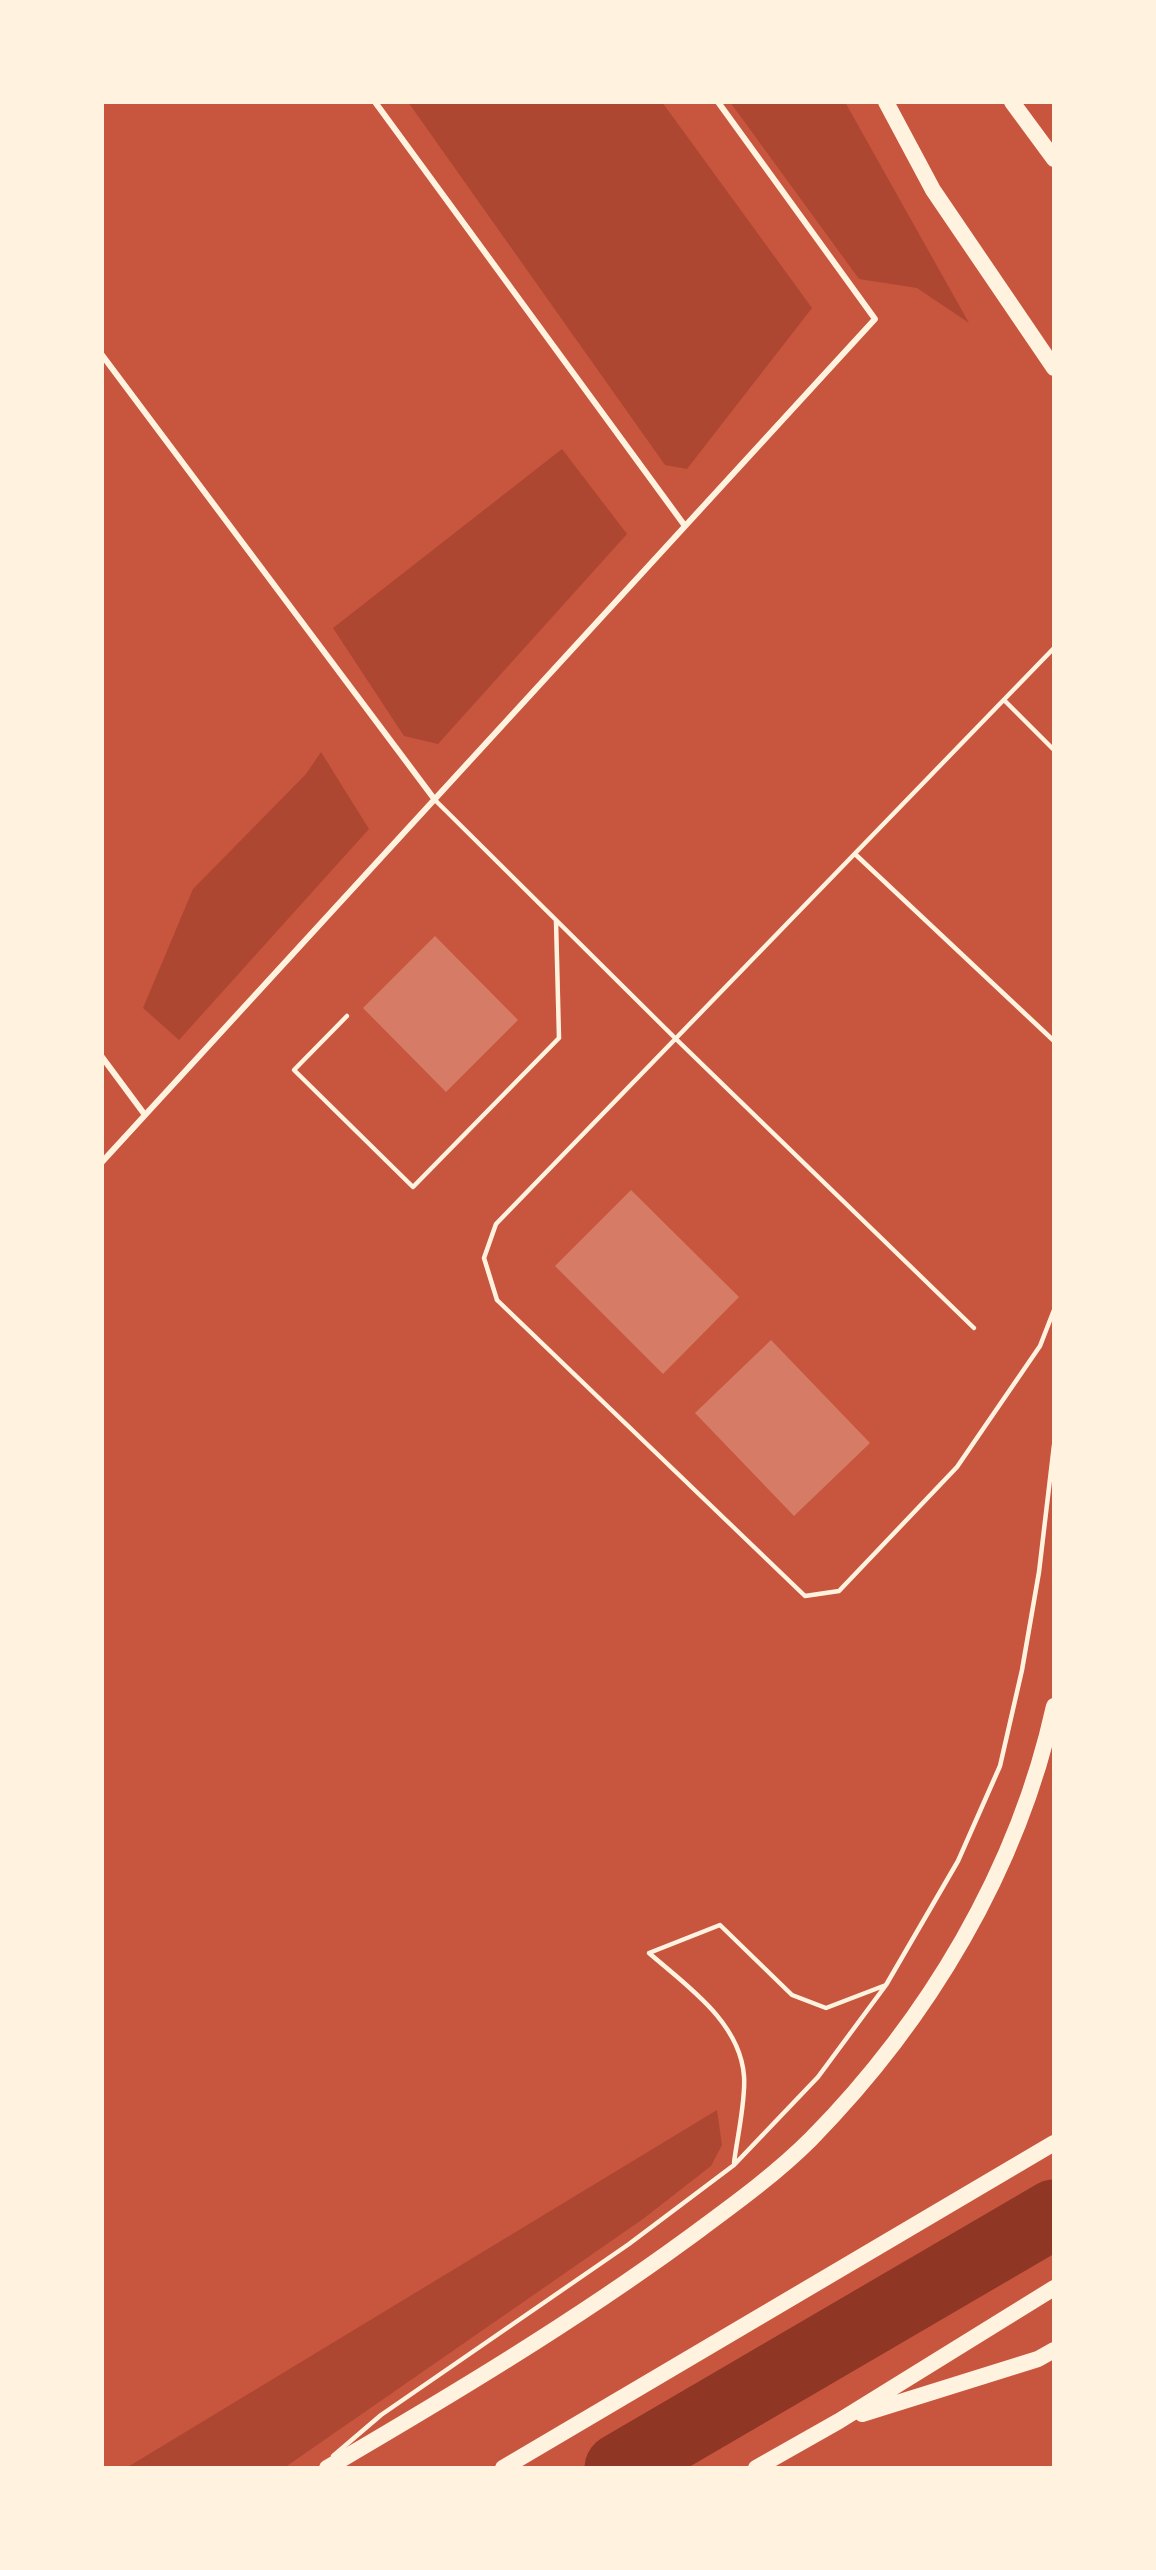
<!DOCTYPE html>
<html>
<head>
<meta charset="utf-8">
<style>
  body { margin:0 }
  #map { position:relative; width:1156px; height:2570px; overflow:hidden; background:#c8553d; font-family:"Noto Serif",serif }
  canvas { display:block }
  .frame { position:absolute; inset:0; border:104px solid #fff3e0; pointer-events:none }
</style>
</head>
<body>
<div id="map">
<canvas width="1156" height="2570"></canvas>
<div class="frame"></div>
</div>
<script>
const context = document.querySelector('canvas').getContext('2d');
context.lineJoin = 'round';
function paint(path, color) {
  context.fillStyle = color;
  context.fill(path, 'evenodd');
}
function trace(path, color, width, dash) {
  context.strokeStyle = color;
  context.lineWidth = width;
  context.lineCap = dash ? 'butt' : 'round';
  context.setLineDash(dash || []);
  context.stroke(path);
}
paint(new Path2D(`
  M408,102H662L812,308L687,469L665,465Z
  M730,102H845L969,323L917,288L859,279Z
  M562,449L627,534L438,744L404,736L333,628Z
  M321,752L369,829L179,1040L143,1008L193,889L306,774Z
  M717,2110L722,2145L711,2166L643,2219L284,2468H126Z`), '#ae4732');
trace(new Path2D(`
  M619,2468L1054,2214`), '#8f3625', 69);
paint(new Path2D(`
  M435,936L518,1020L446,1092L363,1008Z
  M631,1190L739,1297L663,1374L555,1266Z
  M771,1340L870,1443L794,1516L695,1413Z`), '#d67c66');
trace(new Path2D(`
  M1054,648L496,1224L484,1258L497,1300L805,1596L839,1591L957,1467L1040,1346L1054,1310
  M1004,700L1054,750
  M435,800L676,1039L974,1328
  M855,854L1054,1041
  M347,1016L294,1070L413,1187L559,1038L556,921
  M734,2163C737,2138 746,2100 744,2076C740,2022 687,1986 649,1953L720,1925L792,1995L826,2008L886,1985
  M333,2456L381,2415L629,2244L734,2165L818,2077L886,1985L958,1861L1000,1766L1022,1670L1039,1572L1054,1445`), '#fff3e0', 4.5);
trace(new Path2D(`
  M375,102L685,526
  M102,355L435,800
  M102,1057L145,1115
  M102,1162L875,319L718,102`), '#fff3e0', 6);
trace(new Path2D(`
  M886,102L933,190L1054,368
  M1012,102L1054,159
  M862,2414L1038,2359L1054,2350
  M327,2468C450,2396 572,2323 687,2239C729,2208 774,2176 811,2139C928,2020 1018,1870 1054,1706
  M503,2468L1054,2143
  M756,2468L839,2421L1054,2288`), '#fff3e0', 16);
</script>
</body>
</html>
